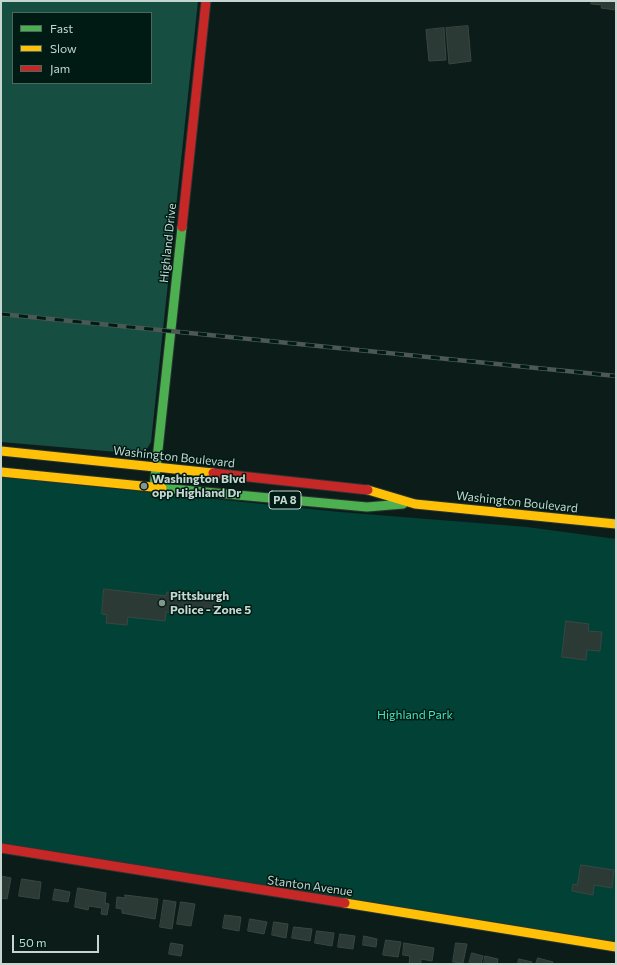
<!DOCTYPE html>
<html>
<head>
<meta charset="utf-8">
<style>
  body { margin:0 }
  #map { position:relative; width:617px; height:965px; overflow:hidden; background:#0c1d19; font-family:Commissioner,sans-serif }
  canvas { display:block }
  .frame { position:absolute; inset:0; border:2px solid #c5d6d0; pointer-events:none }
  .legend { position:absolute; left:12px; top:12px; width:140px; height:72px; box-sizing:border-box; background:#001b14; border:1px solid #4f665f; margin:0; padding:5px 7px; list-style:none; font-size:12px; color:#c5d6d0 }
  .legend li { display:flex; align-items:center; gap:8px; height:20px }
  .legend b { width:20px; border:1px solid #4f665f }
  .scale { position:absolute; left:12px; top:935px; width:87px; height:18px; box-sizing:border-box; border:2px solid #c5d6d0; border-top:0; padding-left:5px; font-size:12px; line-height:14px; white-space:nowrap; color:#c5d6d0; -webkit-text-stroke:3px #001b14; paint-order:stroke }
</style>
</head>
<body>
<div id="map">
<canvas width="617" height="965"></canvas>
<div class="frame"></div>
<ul class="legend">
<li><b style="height:5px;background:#4caf50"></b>Fast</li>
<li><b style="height:5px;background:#ffc107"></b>Slow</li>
<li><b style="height:5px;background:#c62828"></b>Jam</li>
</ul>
<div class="scale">50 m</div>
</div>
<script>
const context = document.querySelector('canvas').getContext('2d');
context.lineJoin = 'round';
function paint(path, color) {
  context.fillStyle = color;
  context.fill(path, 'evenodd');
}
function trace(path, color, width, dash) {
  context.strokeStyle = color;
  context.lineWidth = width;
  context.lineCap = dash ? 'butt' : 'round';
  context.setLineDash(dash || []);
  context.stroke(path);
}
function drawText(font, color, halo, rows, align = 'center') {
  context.font = font + ' Commissioner,sans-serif';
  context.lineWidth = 3;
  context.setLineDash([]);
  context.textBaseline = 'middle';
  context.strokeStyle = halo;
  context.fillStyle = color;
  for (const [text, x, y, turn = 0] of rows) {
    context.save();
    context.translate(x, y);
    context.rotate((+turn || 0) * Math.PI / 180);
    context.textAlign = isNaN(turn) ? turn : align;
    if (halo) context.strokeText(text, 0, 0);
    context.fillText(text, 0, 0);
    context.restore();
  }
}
paint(new Path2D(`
  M1,477L340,512L527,527L616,539V947L1,848Z`), '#024135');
paint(new Path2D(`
  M1,1H198L151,442L145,452L141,454L1,442ZM13,13H151V83H13Z`), '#164f42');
const building = new Path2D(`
  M592,1H616V10L601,8L602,5L591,4Z
  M468,26L471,61L449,64L446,28Z
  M444,28L446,60L429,61L426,30Z
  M104,589L166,596L167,592L221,597L219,611L191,608V614L166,612L165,621L128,617L127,625L106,623L107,615L102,614Z
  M566,621L589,624L588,631L602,632L600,651L587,650L586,660L562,657Z
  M581,865L614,870L612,888L594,885L593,895L572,891L573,884L577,885Z
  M1,876L11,878L7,899L1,898Z
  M22,879L41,882L39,899L19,896Z
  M78,888L106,893L105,903L109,904L107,915L101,914L102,908L89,906L88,910L75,907Z
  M55,889L70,892L68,902L53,900Z
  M125,895L158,899L155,919L122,913V909L116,908L117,897L125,898Z
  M164,900L176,902L172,929L160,927Z
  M181,902L195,904L191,926L177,924Z
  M225,915L241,917L239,931L223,928Z
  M250,919L267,922L264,934L248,931Z
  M274,922L288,924L286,938L272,935Z
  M294,927L312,929L310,941L292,938Z
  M317,931L334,933L332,946L315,943Z
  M340,934L355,936L353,949L338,947Z
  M364,936L377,939L376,947L363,945Z
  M386,940L401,942L398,957L383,955Z
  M171,943L183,945L181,956L169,954Z
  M404,943L434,948L432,961L421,959V964H409L410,956L403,955Z
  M456,943L467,944L463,963L453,962Z
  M472,953L483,956L481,964H469Z
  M485,956L498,959L497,964H484Z
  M538,958L553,962L552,964H536Z
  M519,959L532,962L531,964H518Z`);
paint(building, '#2c3a36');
trace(building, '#384742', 1);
const fast = new Path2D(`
  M154,487L182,227
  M162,488L367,507L403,504`);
const slow = new Path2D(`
  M1,451L213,473
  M1,472L162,488
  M368,490L415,504L616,524
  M345,903L616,947`);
const jam = new Path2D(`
  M182,227L206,1
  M213,473L368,490
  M1,848L345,903`);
trace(fast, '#2a3432', 11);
trace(slow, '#2a3432', 11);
trace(jam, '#2a3432', 11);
trace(fast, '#4caf50', 9);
trace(slow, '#ffc107', 9);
trace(jam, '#c62828', 9);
const rail = new Path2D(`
  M1,314L616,376`);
trace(rail, '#4c5854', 4.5);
trace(rail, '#001b14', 3, [9]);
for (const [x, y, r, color] of [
  [144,486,4,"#849590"],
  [162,603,4,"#849590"]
]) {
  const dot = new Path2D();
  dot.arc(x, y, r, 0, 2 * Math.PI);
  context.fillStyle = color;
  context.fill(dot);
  trace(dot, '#001b14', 1.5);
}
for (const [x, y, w] of [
  [285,500,32]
]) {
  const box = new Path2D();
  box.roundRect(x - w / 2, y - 9, w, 18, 3);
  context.fillStyle = '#001b14';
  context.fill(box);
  trace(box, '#c5d6d0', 1);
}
drawText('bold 11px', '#c5d6d0', null, [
  ["PA 8",285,500]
]);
drawText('12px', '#c5d6d0', '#001b14', [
  ["Highland Drive",168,243,-84],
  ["Washington Boulevard",174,457,6],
  ["Washington Boulevard",517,502,6],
  ["Stanton Avenue",310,886,8]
]);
drawText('bold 12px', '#c5d6d0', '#001b14', [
  ["Washington Blvd",152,479],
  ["opp Highland Dr",152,493],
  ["Pittsburgh",170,596],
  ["Police - Zone 5",170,610]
], 'left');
drawText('12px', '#3ee6c0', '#001b14', [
  ["Highland Park",415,715]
]);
</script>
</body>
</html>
